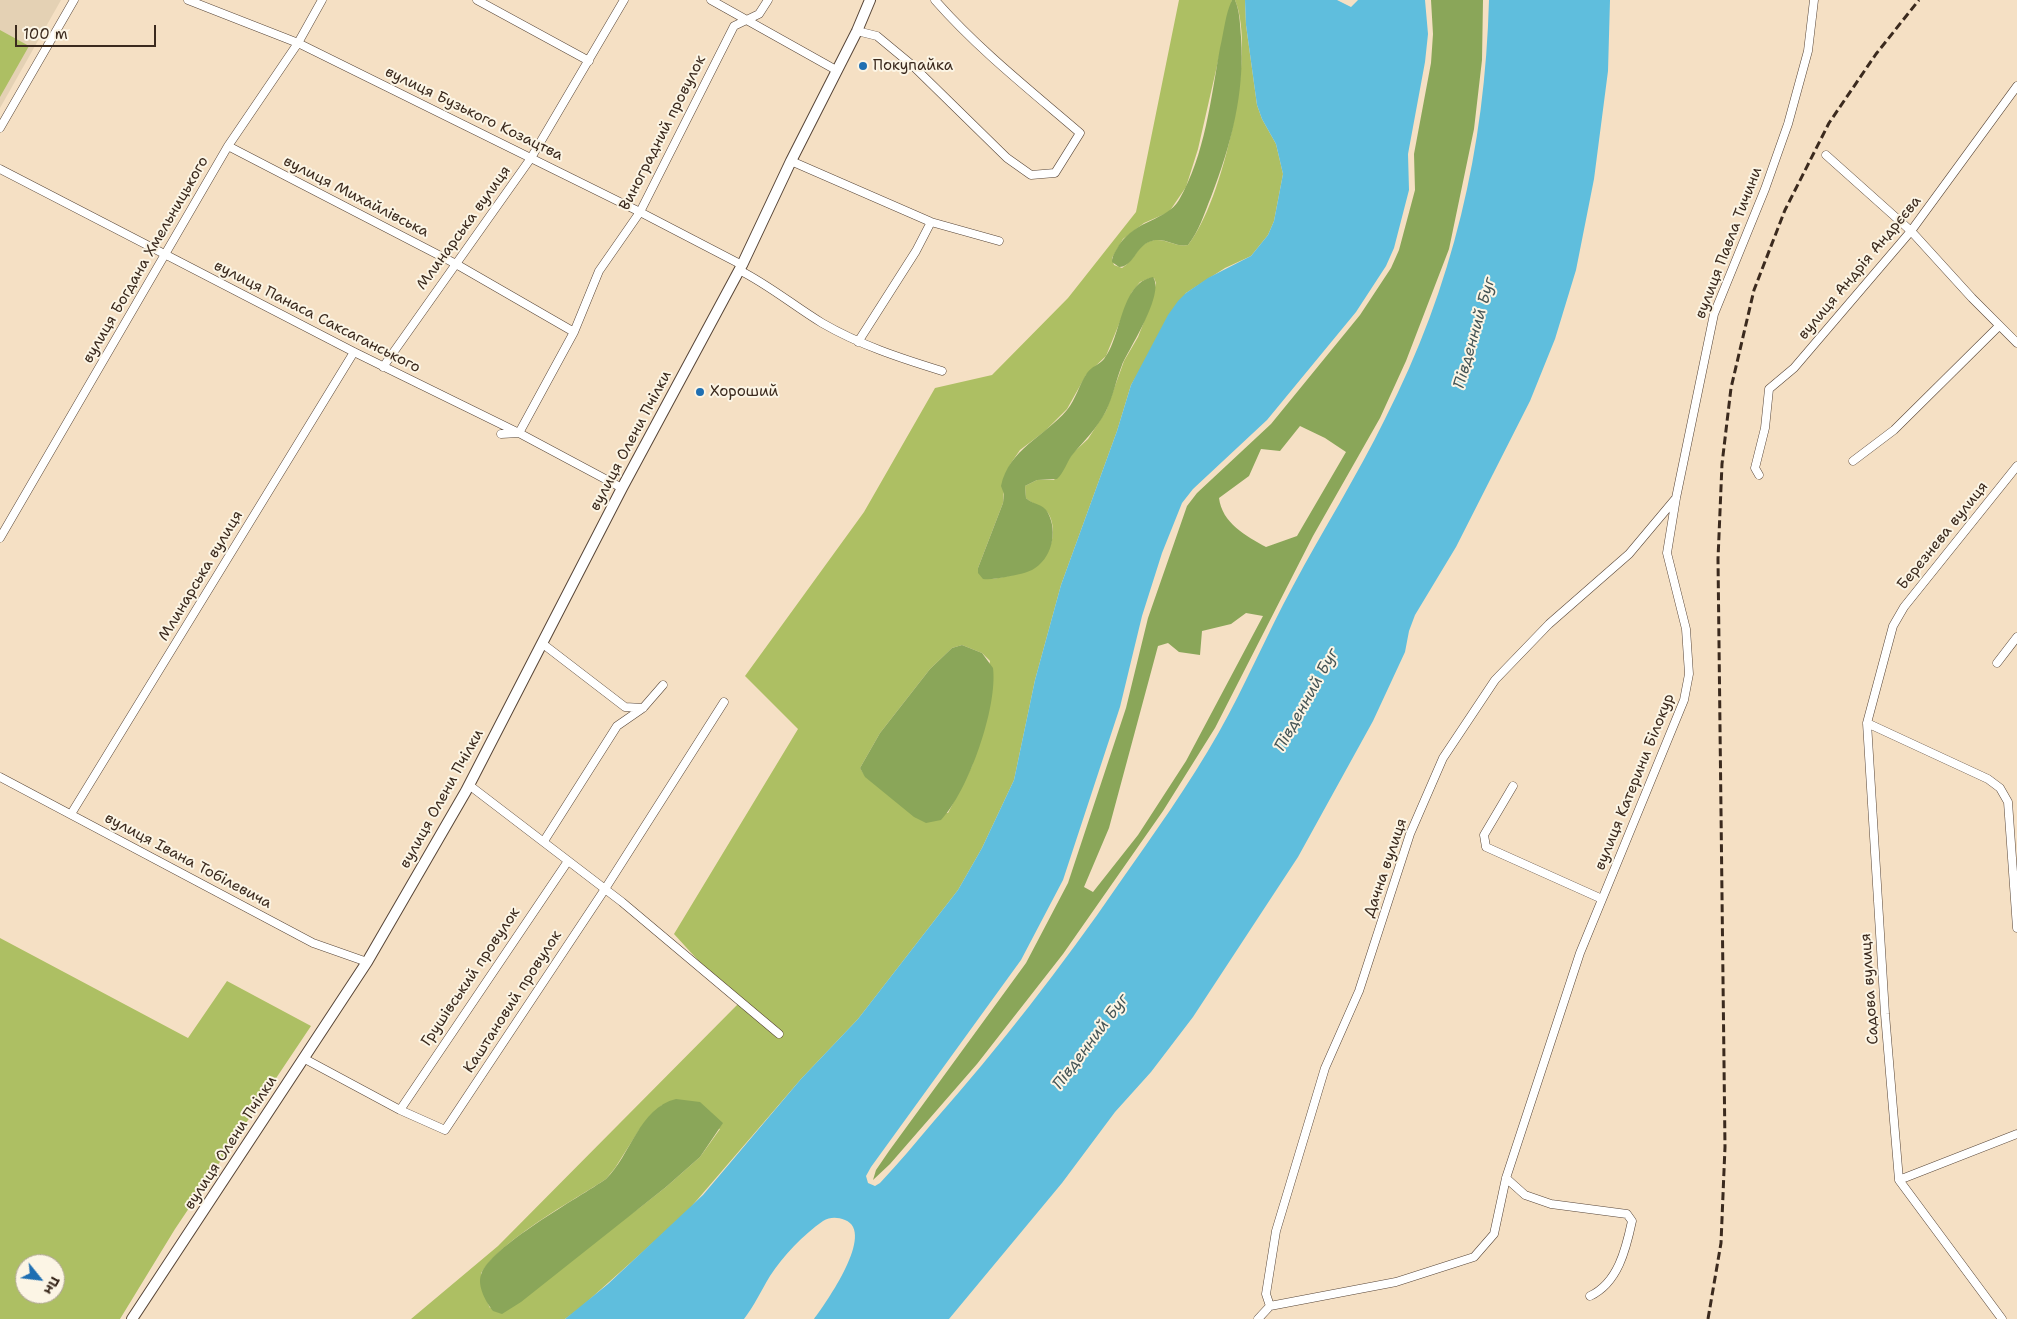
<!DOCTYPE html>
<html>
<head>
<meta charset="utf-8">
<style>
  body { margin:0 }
  #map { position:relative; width:2017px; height:1319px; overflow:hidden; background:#f5e0c4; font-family:"Shantell Sans",sans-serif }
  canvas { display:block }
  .north { position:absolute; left:15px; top:1254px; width:50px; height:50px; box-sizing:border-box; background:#fcf5e5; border:1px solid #afa495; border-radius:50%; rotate:119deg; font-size:14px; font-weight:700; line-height:20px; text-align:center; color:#3b2a1e }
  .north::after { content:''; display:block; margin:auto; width:18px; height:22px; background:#1f6fb2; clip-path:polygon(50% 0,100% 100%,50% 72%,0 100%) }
  .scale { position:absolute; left:15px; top:25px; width:141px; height:22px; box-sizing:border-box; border:2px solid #3b2a1e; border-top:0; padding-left:6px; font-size:15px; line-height:18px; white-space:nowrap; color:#3b2a1e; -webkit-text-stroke:4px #fcf5e5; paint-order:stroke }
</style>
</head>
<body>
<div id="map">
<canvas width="2017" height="1319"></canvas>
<div class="north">Пн</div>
<div class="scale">100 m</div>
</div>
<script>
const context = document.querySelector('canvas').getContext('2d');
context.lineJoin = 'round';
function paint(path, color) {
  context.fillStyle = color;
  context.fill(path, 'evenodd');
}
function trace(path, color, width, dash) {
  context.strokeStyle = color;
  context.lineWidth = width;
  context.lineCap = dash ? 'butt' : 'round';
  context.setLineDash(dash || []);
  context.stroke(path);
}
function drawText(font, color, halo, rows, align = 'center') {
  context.font = font + ' "Shantell Sans",sans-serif';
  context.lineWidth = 4;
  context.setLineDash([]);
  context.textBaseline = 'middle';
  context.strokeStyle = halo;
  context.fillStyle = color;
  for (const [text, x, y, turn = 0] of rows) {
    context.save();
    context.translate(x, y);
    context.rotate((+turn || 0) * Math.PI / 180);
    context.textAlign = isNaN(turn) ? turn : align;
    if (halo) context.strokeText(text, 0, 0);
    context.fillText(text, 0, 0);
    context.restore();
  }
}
paint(new Path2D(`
  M0,0H61L0,108Z`), '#e4d1b4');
paint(new Path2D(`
  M1179,0H1232L1198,149L1186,187L1169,212L1144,223L1123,239L1112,258L1114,265L1122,268C1133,262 1137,247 1148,242C1162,235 1175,248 1188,245C1223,202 1257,52 1235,0H1245L1246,25L1257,105L1262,119L1276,144L1283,174L1274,221L1268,235L1251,256L1225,268L1186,293L1131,385L1117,431L1061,585L1035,680L1014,780L982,848L958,890L858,1019L801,1079L685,1214L580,1308L565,1319H411L498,1246L738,1004L674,934L798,729L745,676L864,512L935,388L992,375L1068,298L1136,212ZM1150,278H1154L1156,283L1151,304L1138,337L1124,361L1106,411L1088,439L1073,453L1054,480H1037L1025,486L1026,498C1033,505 1042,505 1048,513C1053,521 1054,531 1052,540C1044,570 1021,574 993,579L978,568L1003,503L1005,475L1011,463L1020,450L1045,431L1067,409L1086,375L1106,356L1132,292L1140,282ZM962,645L982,653L990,661L972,766L948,813C922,803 873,793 860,768L880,733L930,669L952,648ZM662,1105L720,1129L700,1157L666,1187L638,1209L490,1308L485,1297L481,1273C503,1238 571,1202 606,1179L615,1168L639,1130Z
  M0,30L29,46L0,97Z
  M0,938L188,1038L227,981L311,1026L175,1229L120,1319H0ZM25,1264H55V1294H25Z`), '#adbf63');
paint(new Path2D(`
  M1232,0H1235C1240,12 1240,25 1241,37C1245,93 1231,145 1211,197C1204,214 1199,231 1188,245C1175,248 1163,235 1149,242C1136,247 1133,267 1119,267L1112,262C1112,255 1116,251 1119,245C1137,219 1166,221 1179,200C1205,155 1211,98 1220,48C1224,32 1225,15 1232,0Z
  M1431,0H1483L1482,60L1474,129L1449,249L1406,361L1380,418L1313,536L1215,728L1163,811L1063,954L977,1064L890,1164L873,1180L876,1170L889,1151L1026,963L1068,883L1126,708L1148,618L1187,506L1197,493L1271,424L1360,315L1391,268L1399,250L1415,190L1414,154L1431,63L1433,34ZM1300,426L1325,438L1346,452L1297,536L1266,547C1246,536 1222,523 1219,498L1249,476L1261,449L1280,451ZM1246,613L1263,616L1186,761L1138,835L1093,892L1084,887L1109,828L1158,646L1168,643L1179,652L1200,655L1202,631L1231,624Z
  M1153,277C1165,294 1130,347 1122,365C1116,380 1113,397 1106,411C1097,428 1085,440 1073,454C1067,461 1064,473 1057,479L1037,480L1025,486L1026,498C1033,505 1043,503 1048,513C1058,532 1052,559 1032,570C1024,574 1014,575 1006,577C998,578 990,580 983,579L978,573V568L1003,503L1004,494L1001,486C1009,449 1044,437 1067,410C1076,399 1079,385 1087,373C1092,366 1099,365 1104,359C1122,337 1120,283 1153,277Z
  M962,645L982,653L993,668C998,707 968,792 941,820L926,823L914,817L865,777L860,768L880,733L930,669L952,648Z
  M676,1099L700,1102L723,1123L700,1157L666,1187L521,1302L502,1314L493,1311C486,1302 477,1286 481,1275C489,1247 580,1197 606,1179C631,1155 639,1108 676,1099Z`), '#8aa659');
paint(new Path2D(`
  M1245,0H1337L1351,7L1358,0H1425L1428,34L1425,62L1408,154L1409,190L1394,248L1386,266L1356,312L1267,420L1193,489L1182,503L1162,553L1142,616L1120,707L1063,880L1021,960L871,1167L866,1176L868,1183L875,1186L880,1183C899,1163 916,1142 934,1121C1000,1046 1061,968 1118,885C1153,835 1189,785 1219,732C1246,684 1267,634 1293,586C1323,530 1357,476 1385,419C1453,286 1485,149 1489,0H1610L1608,71L1594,179L1576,270L1555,339L1530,401L1456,547L1415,615L1409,631L1405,652L1373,721L1298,857L1193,1017L1151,1072L1115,1112L1062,1183L949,1319H814C826,1303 876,1232 845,1220C837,1217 830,1217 823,1221C803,1235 783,1256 770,1276C761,1291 754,1306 744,1319H565L608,1284L703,1195L801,1079L858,1019L958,890L982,848L1014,780L1035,680L1061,585L1117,431L1131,385L1168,315L1178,301L1186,293L1208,278L1251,256L1268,235L1274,221L1283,174L1276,144L1262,119L1257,105L1246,25Z`), '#5fbedd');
const minor = new Path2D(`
  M188,0L298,43L640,212L742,265
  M477,0L589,61
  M711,0L836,70
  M857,31L877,36L912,65L1007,158L1031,175L1055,173L1080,133C1030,90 978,49 935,0
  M0,128L74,0
  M228,146L456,264L574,332
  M1826,155L1911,231L1972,298L2017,343
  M791,161L931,222L999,241
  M0,169L354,352L519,433L622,488
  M739,270C769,285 794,306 822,323C860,345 900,358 942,371
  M858,342L916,251L931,222
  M383,367L531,158L624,0
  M501,434L519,433L574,332L599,271L640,212L734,26L759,14L768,0
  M1853,461L1894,430L1999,326
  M1759,475L1755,468L1765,428L1769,389L1794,368L1911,231L2017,86
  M0,538L228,146L298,43L322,0
  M543,644L625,707L643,708
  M1997,663L2017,637
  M1867,723L1988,779L2000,788L2008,802L2017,928
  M0,777L313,943L367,962
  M469,785L622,902L779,1034
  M1513,786L1484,835L1486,847L1602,899
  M71,814L354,352
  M544,841L617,726L643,708L663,685
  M305,1059L400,1110L445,1130L605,889L724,702
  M400,1110L568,861
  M1506,1178L1525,1195L1551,1204L1627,1214L1632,1221C1626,1249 1618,1283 1590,1296
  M1899,1180L2017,1134
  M1270,1306L1396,1282L1474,1257L1494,1234L1506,1178L1580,953L1684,700L1689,674L1686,629L1667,553L1676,498L1714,314L1765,189L1788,124L1808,51L1814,0
  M1270,1306L1266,1294L1276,1231L1325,1068L1359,991L1410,834L1443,758L1495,680L1549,624L1629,554L1676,498
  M1258,1319L1270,1306
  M2002,1319L1899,1180L1885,1014L1867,723L1893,626L1904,607L2017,466`);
const tertiary = new Path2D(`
  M132,1319L367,962L466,791L622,488L742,265L791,161L857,31L870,0`);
trace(minor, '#574537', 9);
trace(tertiary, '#574537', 12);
trace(minor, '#fff', 8);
trace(tertiary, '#fff', 10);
trace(new Path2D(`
  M1708,1319L1721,1243L1725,1147L1718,559L1722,464L1731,388L1754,290L1785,210L1829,123L1876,54L1919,0`), '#3b2a1e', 3, [8, 4]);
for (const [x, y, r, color] of [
  [863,66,5,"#1f6fb2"],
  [700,392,5,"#1f6fb2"]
]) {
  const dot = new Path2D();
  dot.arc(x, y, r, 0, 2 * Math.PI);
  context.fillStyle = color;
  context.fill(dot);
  trace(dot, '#fcf5e5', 2);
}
drawText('15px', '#3b2a1e', '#fcf5e5', [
  ["Покупайка",873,66],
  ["Хороший",710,392]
], 'left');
drawText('15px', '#3b2a1e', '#fcf5e5', [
  ["вулиця Бузького Козацтва",474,114,26],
  ["Виноградний провулок",663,133,-63],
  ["вулиця Михайлівська",356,197,27],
  ["Млинарська вулиця",464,228,-54],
  ["вулиця Павла Тичини",1729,243,-69],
  ["вулиця Богдана Хмельницького",146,260,-60],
  ["вулиця Андрія Андрєєва",1860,268,-50],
  ["вулиця Панаса Саксаганського",317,317,27],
  ["вулиця Олени Пчілки",631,441,-62],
  ["Березнева вулиця",1943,536,-51],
  ["Млинарська вулиця",201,576,-59],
  ["вулиця Катерини Білокур",1635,782,-68],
  ["вулиця Олени Пчілки",442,799,-61],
  ["вулиця Івана Тобілевича",188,861,28],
  ["Дачна вулиця",1386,868,-71],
  ["Грушівський провулок",471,977,-56],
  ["Садова вулиця",1870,989,-94],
  ["Каштановий провулок",513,1002,-57],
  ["вулиця Олени Пчілки",231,1143,-57]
]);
drawText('italic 16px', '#465657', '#fcf5e5', [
  ["Південний Буг",1475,333,-74],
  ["Південний Буг",1307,700,-61],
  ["Південний Буг",1091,1042,-53]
]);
</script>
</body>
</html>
